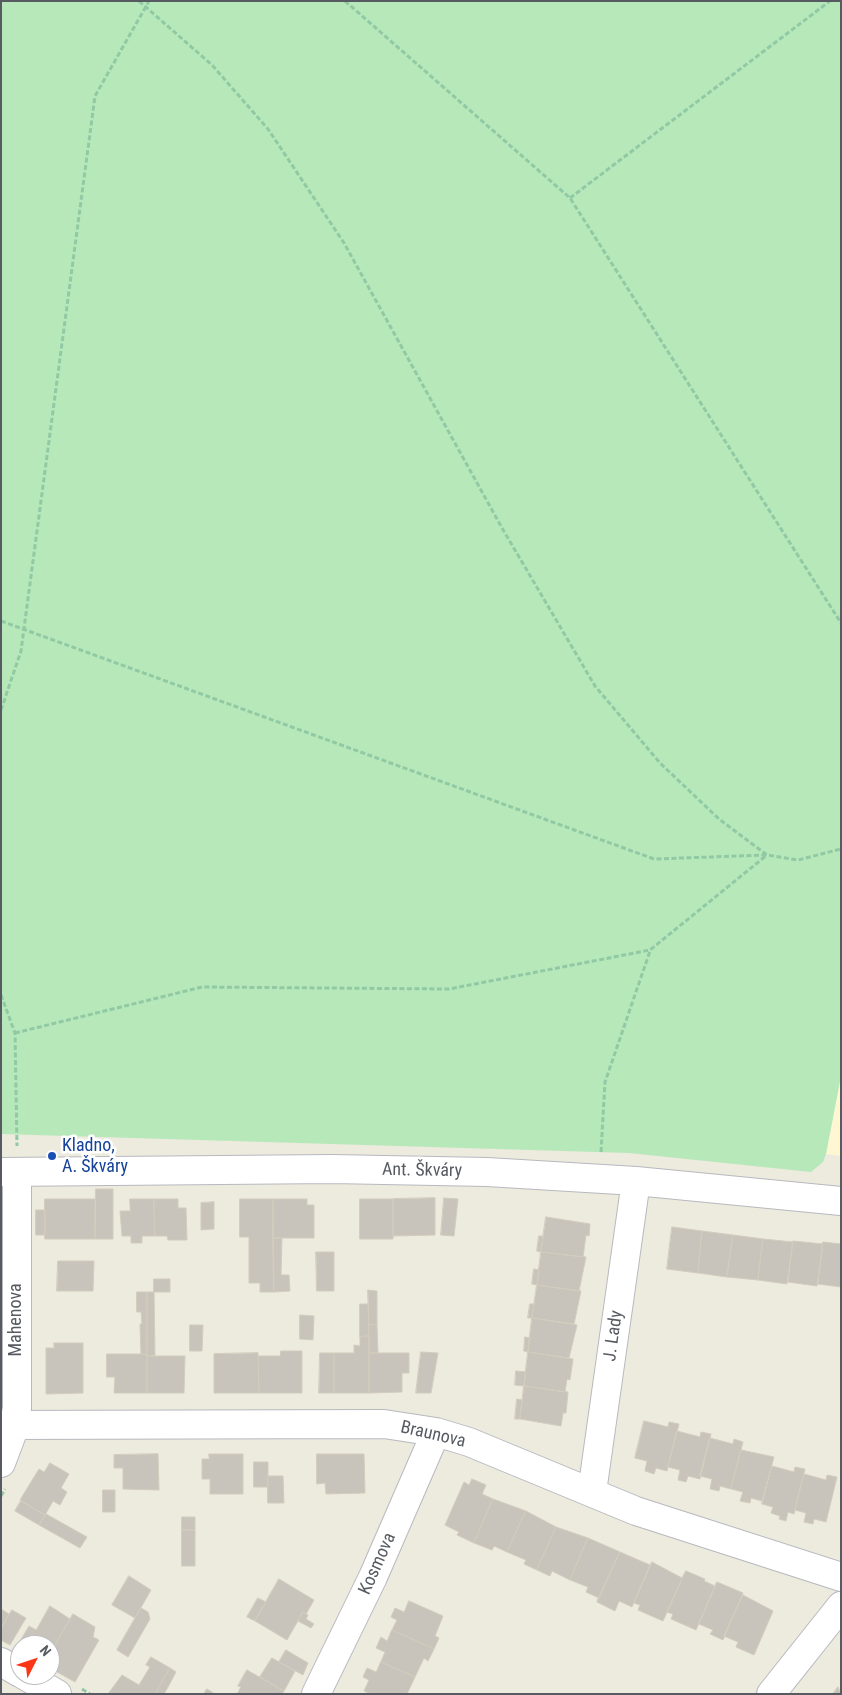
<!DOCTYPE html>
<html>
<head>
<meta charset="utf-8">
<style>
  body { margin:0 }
  #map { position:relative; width:842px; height:1695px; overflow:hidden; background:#edeade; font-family:"Roboto Condensed",sans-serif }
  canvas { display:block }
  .frame { position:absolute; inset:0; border:2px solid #575b61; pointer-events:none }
  .north { position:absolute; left:10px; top:1635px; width:50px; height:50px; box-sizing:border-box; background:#fff; border:1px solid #bcbdc0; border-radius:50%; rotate:49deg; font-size:14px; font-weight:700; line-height:20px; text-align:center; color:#575b61 }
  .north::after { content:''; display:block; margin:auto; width:18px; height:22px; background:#fb3616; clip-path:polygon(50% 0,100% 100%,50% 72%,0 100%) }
</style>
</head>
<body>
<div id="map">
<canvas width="842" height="1695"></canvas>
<div class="frame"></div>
<div class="north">N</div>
</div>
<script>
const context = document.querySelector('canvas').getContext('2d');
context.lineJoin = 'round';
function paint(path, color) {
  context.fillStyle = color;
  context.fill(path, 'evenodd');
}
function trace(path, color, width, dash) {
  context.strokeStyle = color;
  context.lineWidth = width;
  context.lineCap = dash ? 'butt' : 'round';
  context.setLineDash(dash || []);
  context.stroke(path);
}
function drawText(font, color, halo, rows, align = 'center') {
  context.font = font + ' "Roboto Condensed",sans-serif';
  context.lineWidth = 5;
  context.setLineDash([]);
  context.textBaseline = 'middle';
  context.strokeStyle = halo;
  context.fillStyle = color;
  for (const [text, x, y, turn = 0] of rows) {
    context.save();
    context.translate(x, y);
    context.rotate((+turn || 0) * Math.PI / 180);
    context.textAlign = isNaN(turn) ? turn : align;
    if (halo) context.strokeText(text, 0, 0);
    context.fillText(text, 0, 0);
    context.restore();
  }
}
paint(new Path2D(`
  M841,1076V1156L826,1154Z`), '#fff7d1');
paint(new Path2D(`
  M1,1H841V1076L826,1154L823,1162L811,1172L629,1153L1,1134Z`), '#b7e8ba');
const building = new Path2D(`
  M96,1189H113V1239H95Z
  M435,1198V1235L393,1236V1199Z
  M444,1198L458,1199L454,1236L441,1235Z
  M45,1199H95V1239H45Z
  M130,1199H154L155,1236H142V1243H131V1236H122L120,1211H130Z
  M154,1199H178V1208H186L187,1240H168L167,1236H155Z
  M240,1199H273L274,1292H260V1283H249V1237H240Z
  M273,1199H307V1205H314V1238H273Z
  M360,1199H393V1239H360Z
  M214,1202V1229L201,1230V1203Z
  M36,1210H45V1235H36Z
  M546,1217L590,1224L589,1236L586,1235L583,1257L541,1252Z
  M672,1227L702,1231L698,1273L667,1269Z
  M702,1231L733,1235L727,1277L698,1273Z
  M733,1235L763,1239L758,1280L727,1277Z
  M539,1236H543L541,1252L537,1251Z
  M273,1238H282L281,1275H289L290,1291L274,1292Z
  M763,1239L793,1242L787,1284L758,1280Z
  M793,1241L823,1244L817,1286L788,1282Z
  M823,1242L841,1244V1287L818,1284Z
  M316,1252H334V1291H317Z
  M541,1252L586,1257L579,1291L537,1285Z
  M58,1261H94L93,1291H57Z
  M534,1269L539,1270L537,1285L532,1284Z
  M154,1279H170V1292H154Z
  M537,1285L581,1291L574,1324L532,1318Z
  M368,1290L377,1291V1325L369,1324Z
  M137,1292H147V1354H141L140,1324H142L141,1312H137Z
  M147,1292H154L155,1356H147Z
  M360,1304H368L369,1336L360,1337Z
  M530,1304H534L532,1318H528Z
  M300,1315L314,1316L313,1340L300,1339Z
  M532,1318L577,1325L569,1358L528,1352Z
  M369,1324L377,1325L378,1353H369Z
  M190,1325H203L202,1351H190Z
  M369,1336V1393H334V1353H354V1345L360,1346V1337Z
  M525,1337L530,1338L528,1352L524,1351Z
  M54,1343H83V1393L46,1394V1348H54Z
  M281,1351H302V1393H259L258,1356H280Z
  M421,1352L438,1353L431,1393H416Z
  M528,1352L573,1359L570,1380L567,1379L565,1392L524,1386Z
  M258,1353L259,1393H214V1354Z
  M320,1353H334V1393H319Z
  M369,1353H409V1373H402V1392L369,1393Z
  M107,1354H147V1393H114L115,1377H107Z
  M147,1356H185L184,1393H147Z
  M516,1371L526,1372L524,1386L515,1385Z
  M524,1386L568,1392L566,1413H563L561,1426L520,1419Z
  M517,1399L522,1400L520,1419H515Z
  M644,1421L668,1427L669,1422L679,1424L667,1471L656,1468L654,1474L645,1471L647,1461L635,1458Z
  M677,1431L700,1437L701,1432L711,1434L700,1479L688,1476L686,1482L678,1480L680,1470L668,1467Z
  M710,1438L733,1444L734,1439L743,1442L731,1489L720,1486L719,1491L710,1489L712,1479L700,1476Z
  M741,1450L774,1457L762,1501L751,1498L750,1503L740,1501L743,1492L731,1489Z
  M158,1454L159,1490L123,1489V1468H114V1455Z
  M209,1454H243V1494H210V1479H202V1459H209Z
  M317,1454H364L365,1493L326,1494L325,1483L317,1484Z
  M254,1462H268V1487H254Z
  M50,1463L69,1474L61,1488L67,1492L60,1505L53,1501L45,1515L20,1500L39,1469L44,1472Z
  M772,1466L794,1472L795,1467L805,1469L794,1514L788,1512L786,1521L779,1519L780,1516L771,1513L773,1507L762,1504Z
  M804,1474L826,1480L827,1475L837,1477L826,1522L814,1519L813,1524L804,1522L806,1513L795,1510Z
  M268,1476H283L284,1503H268Z
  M472,1479L486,1485L482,1494L493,1499L474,1543L457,1535L459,1532L445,1525L464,1482L469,1485Z
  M103,1490H115V1512H103Z
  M493,1499L526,1511L507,1552L494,1546L492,1550L474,1543Z
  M21,1501L45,1515L39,1525L15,1511Z
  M526,1511L556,1527L537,1570L524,1564L526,1560L507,1552Z
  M46,1514L87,1537L80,1548L39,1525Z
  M182,1517H195V1530H182Z
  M556,1527L588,1538L570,1580L552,1571L550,1576L537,1570Z
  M182,1530H195V1566H182Z
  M588,1538L620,1552L599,1598L586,1592L588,1587L570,1580Z
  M620,1552L650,1565L632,1607L619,1601L615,1611L597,1602Z
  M652,1562L682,1578L686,1571L663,1621L638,1610L640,1605L634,1603Z
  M686,1571L705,1579L704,1581L715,1586L696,1630L671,1619L673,1614L667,1612Z
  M129,1576L151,1590L135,1618L112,1605Z
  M279,1579L314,1600L306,1614L303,1612L287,1640L255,1621Z
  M717,1582L743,1593L723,1640L710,1634L713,1630L699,1624Z
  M743,1595L773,1611L754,1655L736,1647L738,1642L724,1636Z
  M258,1598L266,1602L255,1621L247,1617Z
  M409,1601L443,1616L435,1636L439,1638L434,1649L392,1630L397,1620L391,1617L395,1608L404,1612Z
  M50,1606L70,1619L50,1654V1645H20V1650L16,1648L29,1626L36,1630Z
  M141,1608L148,1612L150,1619L128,1657L117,1650Z
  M1,1609L9,1614L1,1628Z
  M12,1610L26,1618L10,1645L1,1640V1628Z
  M303,1612L308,1615L306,1619L314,1624L311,1628L298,1621Z
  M73,1614L95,1627L93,1637L99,1640L75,1682L50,1668V1654Z
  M392,1630L434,1649L428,1661L424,1658L415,1677L381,1662L385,1652L376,1648L381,1637L387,1641Z
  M286,1650L308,1663L303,1675L279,1662Z
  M151,1657L170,1668L155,1694H108L122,1675L139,1685L150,1667L146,1665Z
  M272,1658L295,1671L284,1691L260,1677Z
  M381,1662L415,1677L407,1694H371L364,1691L369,1680L363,1677L367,1668L376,1672Z
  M170,1668L176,1672L168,1687L164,1694H155Z
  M247,1670L284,1691L282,1694H237L241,1687L238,1686Z
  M838,1687L841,1694H833Z
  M207,1689L215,1694H204Z`);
paint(building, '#c8c4bb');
trace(building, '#d2ccbc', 1);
const street = new Path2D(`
  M1,1172L332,1169L487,1172L636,1181L841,1201
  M1,1425L384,1424L436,1432L469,1442L636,1511L841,1577
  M1,1463L12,1434L17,1408V1174
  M592,1492L636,1181
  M1,1662L20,1673
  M24,1675L57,1694
  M316,1694L373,1577L436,1432
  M771,1694L841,1606`);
trace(street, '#b7b9bf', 30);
trace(new Path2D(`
  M139,1L212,65L268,129L344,243L502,528L595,686L660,763L719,819L767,855L798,860L841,849
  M345,1L570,198L841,623
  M570,198L830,1
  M1,621L654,859L767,855
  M1,710L21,651L95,96L149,1
  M1,995L15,1033L17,1146
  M15,1033L202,987L449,989L650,950L767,855
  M601,1152L605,1082L650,951
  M1,1496L5,1489
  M82,1689L90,1694`), '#90c9a3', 3, [5, 2.5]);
trace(street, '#fff', 28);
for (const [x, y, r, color] of [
  [52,1156,5,"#1a4fb4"]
]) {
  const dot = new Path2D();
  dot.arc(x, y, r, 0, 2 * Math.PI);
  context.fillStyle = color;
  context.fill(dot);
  trace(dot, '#fff', 2);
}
drawText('18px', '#164399', '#fff', [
  ["Kladno,",62,1146],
  ["A. Škváry",62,1167]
], 'left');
drawText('18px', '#575b61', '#fff', [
  ["Ant. Škváry",422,1171,1],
  ["Mahenova",16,1320,-90],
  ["J. Lady",614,1336,-82],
  ["Braunova",433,1435,13],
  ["Kosmova",378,1564,-66]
]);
</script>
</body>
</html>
